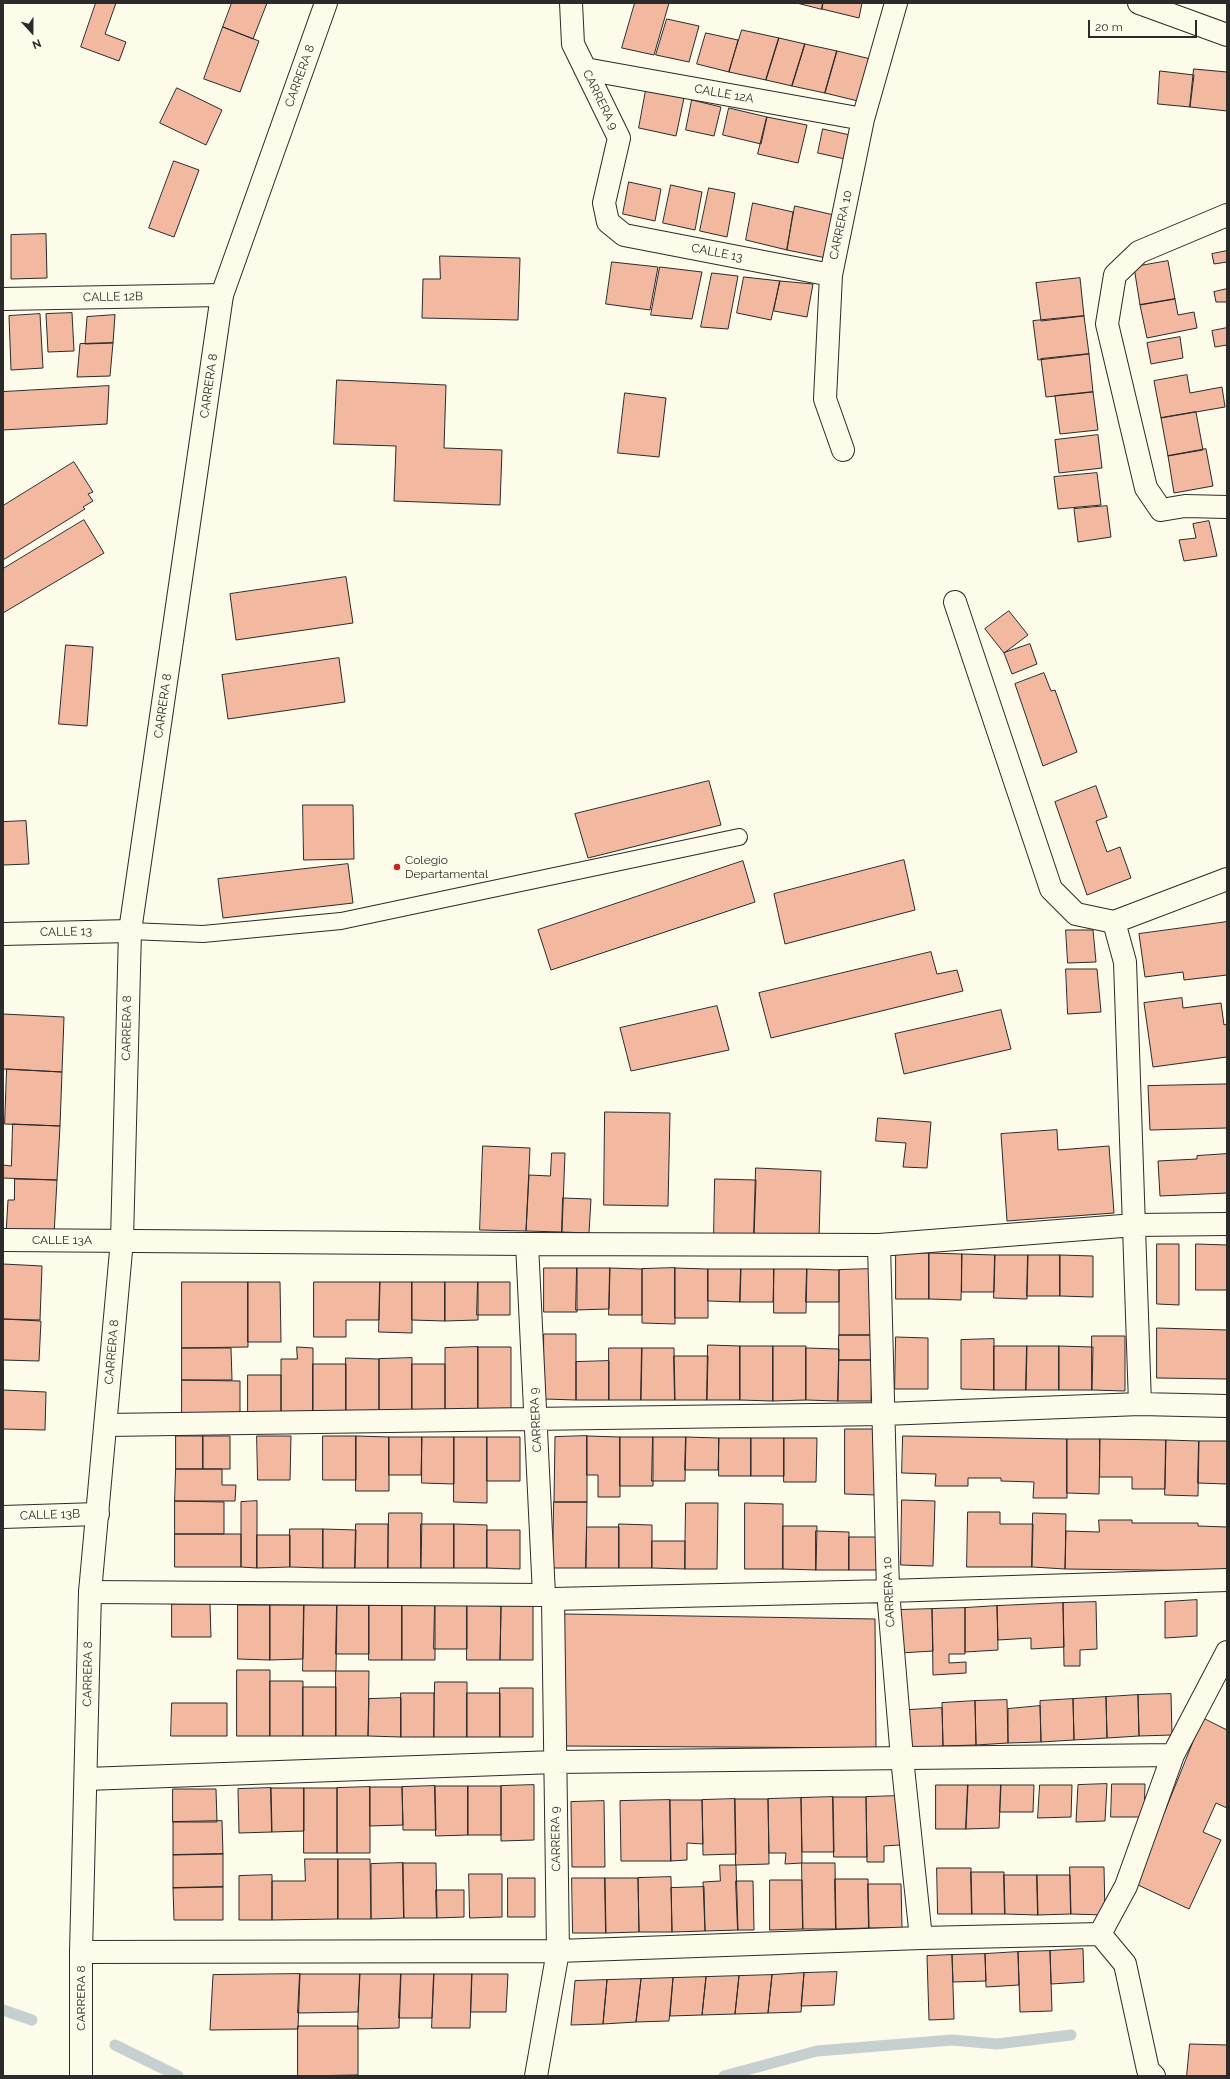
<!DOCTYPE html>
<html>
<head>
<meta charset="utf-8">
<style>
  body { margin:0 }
  #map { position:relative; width:1230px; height:2079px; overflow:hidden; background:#fdfbea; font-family:Raleway,sans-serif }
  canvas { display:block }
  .frame { position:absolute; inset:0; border:4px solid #2b2b2b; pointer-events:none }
  .north { position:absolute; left:12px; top:12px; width:40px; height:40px; -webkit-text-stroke:3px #fdfbea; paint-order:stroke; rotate:159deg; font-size:11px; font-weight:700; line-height:16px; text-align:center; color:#2b2b2b }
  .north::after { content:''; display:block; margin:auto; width:14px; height:18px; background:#2b2b2b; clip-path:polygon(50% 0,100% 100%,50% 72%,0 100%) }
  .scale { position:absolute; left:1088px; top:20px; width:109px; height:18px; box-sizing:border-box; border:2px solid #2b2b2b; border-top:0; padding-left:5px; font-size:12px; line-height:14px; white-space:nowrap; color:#2b2b2b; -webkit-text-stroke:3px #fdfbea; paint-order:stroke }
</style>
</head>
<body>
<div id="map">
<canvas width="1230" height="2079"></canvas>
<div class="frame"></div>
<div class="north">N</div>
<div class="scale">20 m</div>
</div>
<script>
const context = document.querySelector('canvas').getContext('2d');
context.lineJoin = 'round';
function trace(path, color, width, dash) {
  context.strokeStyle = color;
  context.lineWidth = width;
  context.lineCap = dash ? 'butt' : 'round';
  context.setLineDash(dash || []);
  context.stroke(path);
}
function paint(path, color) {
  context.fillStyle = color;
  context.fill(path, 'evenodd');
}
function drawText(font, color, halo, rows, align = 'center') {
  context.font = font + ' Raleway,sans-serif';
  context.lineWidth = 3;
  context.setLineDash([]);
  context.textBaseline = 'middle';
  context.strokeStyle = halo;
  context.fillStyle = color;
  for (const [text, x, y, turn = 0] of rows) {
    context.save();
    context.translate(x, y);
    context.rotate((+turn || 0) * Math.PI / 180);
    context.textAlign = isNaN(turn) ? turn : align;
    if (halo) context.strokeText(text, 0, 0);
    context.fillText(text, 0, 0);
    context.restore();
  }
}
trace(new Path2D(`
  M3,2010L32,2020
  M115,2045L178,2076
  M724,2076L817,2051L952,2040L997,2044L1071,2035`), '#c7d0d0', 11);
const building = new Path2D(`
  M96,3H116L105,34L126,42L119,61L81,47Z
  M232,3H267L253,39L223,27Z
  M635,3H669L654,55L622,48Z
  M797,3H823L822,9Z
  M823,3H862L859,18L822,9Z
  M667,19L699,26L689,62L656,55Z
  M223,27L259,41L240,92L204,79Z
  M742,30L779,38L766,80L729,72Z
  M706,33L738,40L729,72L697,64Z
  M779,38L805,44L792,86L766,80Z
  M805,44L837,51L825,93L792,86Z
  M837,51L875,60L862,102L825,93Z
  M1194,69L1227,72V111L1190,107Z
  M1160,71L1194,75L1190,107L1158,104Z
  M177,88L222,110L206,145L160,123Z
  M646,90L684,98L676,136L639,128Z
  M692,100L721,107L714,136L686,130Z
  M729,108L767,117L761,144L723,135Z
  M767,117L807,125L798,163L758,154Z
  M823,129L850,135L845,159L818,153Z
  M174,161L199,170L174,237L149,228Z
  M629,182L661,189L655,221L623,214Z
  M671,185L702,192L695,230L663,223Z
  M709,188L735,193L727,237L700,231Z
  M753,203L793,212L787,250L746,240Z
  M795,206L834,215L826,258L787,250Z
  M46,234L47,278L11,279V235Z
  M1227,251V262L1214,264L1212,254Z
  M440,256L520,258L518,320L422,318L423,279H440Z
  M1168,261L1175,299L1140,305L1134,267Z
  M612,262L658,267L650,310L606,304Z
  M660,267L702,272L692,319L651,315Z
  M712,273L738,276L728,329L701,327Z
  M744,277L780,281L771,320L737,313Z
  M1080,278L1084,316L1041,321L1036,283Z
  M780,281L813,284L807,317L774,311Z
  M1227,289V302H1216L1214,292Z
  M1175,299L1178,315L1194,312L1197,328L1147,338L1140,305Z
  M72,313L74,351L48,352L46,314Z
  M40,314L43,368L11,370L9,316Z
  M115,315L113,343L85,344L87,317Z
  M1084,316L1089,354L1038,360L1033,321Z
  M1227,328V345L1215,347L1212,331Z
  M1180,337L1183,358L1151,364L1147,343Z
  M113,343L110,376L77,377L80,344Z
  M1089,354L1093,392L1046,397L1041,359Z
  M1187,375L1190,393L1222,387L1225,407L1161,418L1154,381Z
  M337,380L446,385L444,448L502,450L500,505L394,501L396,446L334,444Z
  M109,386L107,424L3,430V392Z
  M1093,392L1098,430L1060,434L1055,396Z
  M625,393L666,398L659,457L618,453Z
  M1196,412L1203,450L1168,456L1161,418Z
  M1098,435L1102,468L1059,473L1055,440Z
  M1206,449L1213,486L1174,493L1168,456Z
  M74,462L93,492L88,494L93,501L83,507L85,509L3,560V506Z
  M1097,473L1101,505L1058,509L1054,477Z
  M1107,506L1111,537L1078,542L1074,509Z
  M84,520L104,553L3,613V569Z
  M1209,521L1217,556L1184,561L1179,540L1196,538L1193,524Z
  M346,577L353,623L236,640L230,594Z
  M1009,611L1028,635L1004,653L985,629Z
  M1030,644L1037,664L1012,674L1004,653Z
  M66,645L93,647L87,726L59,724Z
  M339,658L345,702L228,719L222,675Z
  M1044,673L1051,691L1055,690L1077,752L1043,766L1015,684Z
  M709,781L721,825L588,858L575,814Z
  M1096,786L1107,817L1096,821L1107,852L1120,847L1131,878L1087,895L1055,802Z
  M303,805H353L354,859L304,860Z
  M26,821L29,864L3,865V822Z
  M904,860L915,910L785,944L774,894Z
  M743,861L755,902L551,970L538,930Z
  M348,864L353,903L223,918L218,879Z
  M1227,922V975L1184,980L1183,972L1145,977L1139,934Z
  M1066,930H1093L1096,962L1068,963Z
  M931,952L937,974L957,970L963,991L771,1038L759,993Z
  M1066,969H1097L1101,1012L1068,1014Z
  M1182,998L1183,1008L1221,1003L1224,1025L1227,1024V1057L1153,1067L1144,1003Z
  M717,1006L729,1050L631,1071L620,1028Z
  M1001,1010L1011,1049L904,1074L895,1034Z
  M3,1014L64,1017L62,1072L3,1069Z
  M7,1069L62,1072L60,1126L5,1124Z
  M1224,1084H1227V1128L1150,1130L1148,1086Z
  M605,1112L670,1113L668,1206L604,1205Z
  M878,1118L931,1122L927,1168L903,1167L906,1143L876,1141Z
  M13,1124L60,1126L57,1180L3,1178V1165L11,1166Z
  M1057,1130L1058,1150L1109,1146L1114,1213L1007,1221L1001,1134Z
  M483,1146L530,1148L526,1231L480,1230Z
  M552,1153H565L562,1232L526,1231L529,1175L550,1176Z
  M1227,1154V1193L1160,1196L1158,1161L1197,1159V1156Z
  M756,1168L821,1171L819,1238L754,1236Z
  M15,1179L57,1180L54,1235L6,1234L8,1200H14Z
  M715,1179L756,1180L754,1236L714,1235Z
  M563,1198L591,1199L589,1233L562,1232Z
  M1157,1244H1179V1305L1157,1304Z
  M1196,1244L1227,1245V1290H1196Z
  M896,1253H929V1299H896Z
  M929,1253L962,1254L961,1300L929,1299Z
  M962,1254L995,1255L994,1292H962Z
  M995,1255H1028L1027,1299L994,1298Z
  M1028,1255H1060V1296H1027Z
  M1060,1255L1093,1256V1297L1060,1296Z
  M3,1264L42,1266L40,1320L3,1319Z
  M544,1268H577V1312H544Z
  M577,1268H610L609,1309L576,1310Z
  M610,1268L642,1269V1315H609Z
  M675,1268L708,1269V1318H675Z
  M675,1268V1324L642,1323V1269Z
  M708,1269H741L740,1302L708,1301Z
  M741,1269H774L773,1302H740Z
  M774,1269H807L806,1313H774Z
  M807,1269L839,1270V1302H806Z
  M872,1269L871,1335H839V1270Z
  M182,1282H248V1347L182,1348Z
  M248,1282H280L281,1342H248Z
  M314,1282H380L379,1320H346V1337H314Z
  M380,1282H412V1333L379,1332Z
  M412,1282H445V1321L412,1320Z
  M445,1282H478V1320L445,1321Z
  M478,1282H510V1315H477Z
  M3,1319L41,1321L39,1361L3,1360Z
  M1157,1328L1227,1330V1379L1157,1378Z
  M544,1334H576V1400L544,1399Z
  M839,1335H871L872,1360H839Z
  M1092,1336H1125V1391L1092,1390Z
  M896,1337L928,1338V1389H895Z
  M994,1339V1390L961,1389V1340Z
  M708,1345L740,1346V1400H707Z
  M740,1346H773V1401L740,1400Z
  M773,1346H806V1400L773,1401Z
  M994,1346H1027L1026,1390H994Z
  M1027,1346H1059V1390H1026Z
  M1059,1346L1093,1347L1092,1390H1059Z
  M297,1347L313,1348V1413H281V1359H297Z
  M478,1347V1413H445V1348Z
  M478,1347H511V1413H478Z
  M182,1348H231L232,1380H182Z
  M609,1348H642L641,1400H609Z
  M642,1348H674L675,1400H641Z
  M806,1348L839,1349L838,1401L806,1400Z
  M674,1356H708L707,1400H675Z
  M346,1358L379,1359V1413H346Z
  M412,1358V1414L379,1413V1359Z
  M839,1360H872L871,1401H838Z
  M609,1361V1400H576V1362Z
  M313,1364H346V1413H313Z
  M412,1364H445V1413L412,1414Z
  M248,1375H281V1413L248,1414Z
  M182,1380L240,1381V1413L182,1414Z
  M3,1390L46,1392L45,1430L3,1429Z
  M845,1429H878V1495L845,1494Z
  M176,1436H203V1469H176Z
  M203,1436H230V1469H203Z
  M257,1436H291L290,1480H258Z
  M323,1436H356V1480H323Z
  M356,1436L389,1437V1491H356Z
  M587,1436L620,1437V1497H598V1475H587Z
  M587,1436V1502H554L555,1437Z
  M903,1436L1067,1439V1498H1033L1034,1482L1001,1481V1478H968V1486H935L936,1474L902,1473Z
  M389,1437H422L421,1475H389Z
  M422,1437H454V1484L422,1483Z
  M454,1437H487V1503L454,1502Z
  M487,1437H520V1481H487Z
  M620,1437H653V1486H620Z
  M653,1437H686L685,1481H652Z
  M686,1437L719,1438L718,1470H685Z
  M719,1438H751V1476H719Z
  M751,1438H784V1476H751Z
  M784,1438H817L816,1482H784Z
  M1067,1439H1100L1099,1494L1067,1493Z
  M1100,1439L1166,1440L1165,1489H1132V1477H1100Z
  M1166,1440L1199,1441L1198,1496L1165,1495Z
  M1199,1441H1227V1484L1198,1483Z
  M176,1469H222V1485H236L235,1501H175Z
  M902,1500L935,1501L933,1566L901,1565Z
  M175,1501L224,1502V1534H175Z
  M257,1501V1568L241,1567V1502Z
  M554,1502H587L586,1568H553Z
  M686,1503H718L717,1569H685Z
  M745,1503L783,1504V1569H745Z
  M968,1512H1000V1524H1033L1032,1567H967Z
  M389,1513H422L421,1568H388Z
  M1033,1513L1066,1514L1065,1569L1032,1567Z
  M1099,1520H1132V1523H1198V1526L1227,1527V1571L1065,1569L1066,1531L1099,1532Z
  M356,1524H388V1568H355Z
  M421,1524H454V1568H421Z
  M454,1524L487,1525V1568H454Z
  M619,1524L652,1525V1568H619Z
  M783,1526H817L816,1570L783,1569Z
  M587,1527H619V1568H586Z
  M290,1529H323V1568L290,1567Z
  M323,1529L356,1530L355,1568H323Z
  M487,1530H520V1569L487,1568Z
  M816,1531L849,1532V1570H816Z
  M175,1534H241V1567H175Z
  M257,1535H290V1567L257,1568Z
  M849,1537H882L881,1570H849Z
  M652,1541H685V1569L652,1568Z
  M1197,1600V1636L1165,1638V1602Z
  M1096,1602L1097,1649L1080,1650V1666H1064L1063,1603Z
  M1063,1603L1064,1647L1031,1649V1638L998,1640L997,1606Z
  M172,1604H210L211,1637H172Z
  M238,1605H270V1660L238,1659Z
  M270,1605H304L303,1659L270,1660Z
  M304,1605H337L336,1671H303Z
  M337,1605H369V1654H336Z
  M369,1605H402V1660H369Z
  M402,1605H435V1660H402Z
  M435,1605H467V1649H434Z
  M467,1605L501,1606L500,1660H467Z
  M533,1605V1660H500L501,1606Z
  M997,1606L998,1650L965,1652V1608Z
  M965,1608V1654H949V1663L966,1662V1673L933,1675L932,1609Z
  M932,1609L933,1651L900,1653L899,1610Z
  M565,1614L875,1619L876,1748L563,1746Z
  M237,1670H270V1736H237Z
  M336,1671H369L368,1736H336Z
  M270,1681H303V1736H270Z
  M435,1682H467V1737H434Z
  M303,1687H336V1736H303Z
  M500,1688H533V1737H500Z
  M401,1693H434V1737H401Z
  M467,1693H500V1737H467Z
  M1171,1694L1172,1735L1139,1736L1138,1695Z
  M1138,1695L1139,1736L1107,1738L1106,1697Z
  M1106,1697L1107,1738L1074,1740L1073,1699Z
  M401,1698V1737L368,1736L369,1699Z
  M1073,1699L1074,1740L1041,1742L1040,1701Z
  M1007,1700L1008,1743L976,1745L975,1701Z
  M975,1701L976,1745L943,1746L942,1703Z
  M172,1703H227V1736H171Z
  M1040,1706L1041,1742L1008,1743V1709Z
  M942,1708L943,1746L910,1749L909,1710Z
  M1203,1718L1227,1730V1808L1216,1803L1203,1832L1221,1840L1189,1909L1136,1884Z
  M1107,1784L1105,1821L1076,1822L1078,1785Z
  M1112,1784H1145L1144,1817H1111Z
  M534,1785V1840L501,1841V1786Z
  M936,1785H968L966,1829H936Z
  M968,1785H1001L999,1828L966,1829Z
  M1001,1785H1034L1033,1812H1000Z
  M1040,1785H1072L1071,1817L1038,1818Z
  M435,1786L436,1830H403L402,1787Z
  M435,1786H468V1835L436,1836Z
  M468,1786H501V1835H468Z
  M370,1787V1853H337V1788Z
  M370,1787H402L403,1825L370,1826Z
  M271,1788L272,1832L239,1833L238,1789Z
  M271,1788H304V1831L272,1832Z
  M304,1788H337V1853H304Z
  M173,1789H216L217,1822H173Z
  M899,1796L900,1845L884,1846V1862H867L866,1797Z
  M833,1797H866L867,1857H834Z
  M833,1797L834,1852H802L801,1798Z
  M801,1798L802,1863L785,1864L786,1853H769L768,1799Z
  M735,1799H768L769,1864L736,1865Z
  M735,1799L736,1854L703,1855L702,1800Z
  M670,1800H702L703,1844L687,1843V1860L671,1861Z
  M670,1800L671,1861H621L620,1801Z
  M604,1801L605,1867H572L571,1802Z
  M222,1821L223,1854L173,1855V1822Z
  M223,1854V1887L173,1888V1855Z
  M305,1859H338V1919L272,1920V1881H305Z
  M338,1859H370L371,1919H338Z
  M403,1863H436L437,1918H404Z
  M403,1863L404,1918L371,1919V1864Z
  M802,1863H835L836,1929H803Z
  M720,1865H736L738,1930L705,1931L703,1882L720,1881Z
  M1070,1867H1104L1105,1915L1071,1914Z
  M937,1868H971L972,1914H938Z
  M971,1872H1004L1005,1914H972Z
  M469,1874H502V1917L470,1918Z
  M272,1875V1920H239V1876Z
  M1004,1875H1037L1038,1915L1005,1914Z
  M1037,1875H1070L1071,1914L1038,1915Z
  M671,1877L672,1932H639L638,1878Z
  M508,1878H535V1917H508Z
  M572,1878H605L606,1933H573Z
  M605,1878H638L639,1932L606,1933Z
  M835,1879H868L869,1928L836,1929Z
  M770,1880H802L803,1929L770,1930Z
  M736,1881H753L754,1930H738Z
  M868,1884H901L902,1928H869Z
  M223,1887V1920H174L173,1888Z
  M704,1887L705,1931L672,1932L671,1888Z
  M436,1890H464V1917L437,1918Z
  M1083,1949L1084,1982L1051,1984L1050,1951Z
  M1050,1951L1052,2011L1020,2012L1018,1952Z
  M1018,1952L1019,1985L986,1987L985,1954Z
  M985,1954L986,1981L953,1982L952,1955Z
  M952,1955L954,2019L929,2020L927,1956Z
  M837,1972L834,2005L801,2006L804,1973Z
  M804,1973L801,2012L768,2013L772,1975Z
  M300,1974H360L358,2012L298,2013Z
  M300,1974L298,2029L210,2030L213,1975Z
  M360,1974H401L399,2028L358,2029Z
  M401,1974H434L432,2018H399Z
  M434,1974H472L470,2028H432Z
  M472,1974H508L506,2012H471Z
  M772,1975L768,2013L735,2014L739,1976Z
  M739,1976L735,2014L702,2015L706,1977Z
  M706,1977L702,2015L670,2016L673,1978Z
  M673,1978L669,2021L636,2022L641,1979Z
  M641,1979L636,2022L603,2024L607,1980Z
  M607,1980L603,2024L571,2025L575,1981Z
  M298,2026H358V2075L298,2076Z
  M1190,2044L1227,2045V2076H1187Z`);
paint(building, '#f2b8a0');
trace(building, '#2b2b2b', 1);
const lane = new Path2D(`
  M130,931L203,934L341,921L739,837`);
const street = new Path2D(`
  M571,3L573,44L619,138L604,203L608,222L624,235L831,275
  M1139,3L1227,35
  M585,69L863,119
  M1227,215L1139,252L1115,275L1107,324L1146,488L1161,510L1185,506L1227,507
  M3,299L222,295
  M843,450L825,399L831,275L863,119L896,3
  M955,602L1051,889L1076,914L1114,922L1125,962L1140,1404
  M1114,922L1227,879
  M3,934L130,931
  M3,1240L527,1244L879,1245L1135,1225L1227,1224
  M527,1244L544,1595
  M879,1245L888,1591L902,1758L921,1938
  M106,1425L884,1414L1140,1404L1227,1406
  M3,1517L98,1514
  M90,1592L544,1595L553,1599L888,1591L1227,1580
  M86,1779L555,1762L1173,1755
  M1100,1934L1126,1886L1173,1755L1227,1652
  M1100,1934L1125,1964L1148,2070L1154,2076
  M81,1952L558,1951L921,1938L1100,1934
  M536,2076L558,1951L553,1599`);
const secondary = new Path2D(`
  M81,2076V1952L90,1592L122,1240L130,931L222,295L326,3`);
trace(lane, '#2b2b2b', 18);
trace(street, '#2b2b2b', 24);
trace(secondary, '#2b2b2b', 24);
trace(lane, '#fdfbea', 16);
trace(street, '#fdfbea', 22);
trace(secondary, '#fdfbea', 22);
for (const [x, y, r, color] of [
  [397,867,4,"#c62828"]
]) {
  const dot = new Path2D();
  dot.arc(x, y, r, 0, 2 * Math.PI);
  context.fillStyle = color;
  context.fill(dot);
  trace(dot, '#fdfbea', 1.5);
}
drawText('12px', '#2b2b2b', '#fdfbea', [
  ["CARRERA 8",300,76,-70],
  ["CALLE 12A",724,94,10],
  ["CARRERA 9",600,100,64],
  ["CARRERA 10",841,225,-78],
  ["CALLE 13",717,253,11],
  ["CALLE 12B",113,297,-1],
  ["CARRERA 8",209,386,-82],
  ["CARRERA 8",163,706,-82],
  ["CALLE 13",66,932,-1],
  ["CARRERA 8",127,1028,-89],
  ["CALLE 13A",62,1240],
  ["CARRERA 8",112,1352,-85],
  ["CARRERA 9",536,1420,-93],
  ["CALLE 13B",50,1515,-2],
  ["CARRERA 10",889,1592,-93],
  ["CARRERA 8",88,1674,-89],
  ["CARRERA 9",556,1839,-91],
  ["CARRERA 8",81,1998,-90]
]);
drawText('12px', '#2b2b2b', '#fdfbea', [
  ["Colegio",405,860],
  ["Departamental",405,874]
], 'left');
</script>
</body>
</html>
